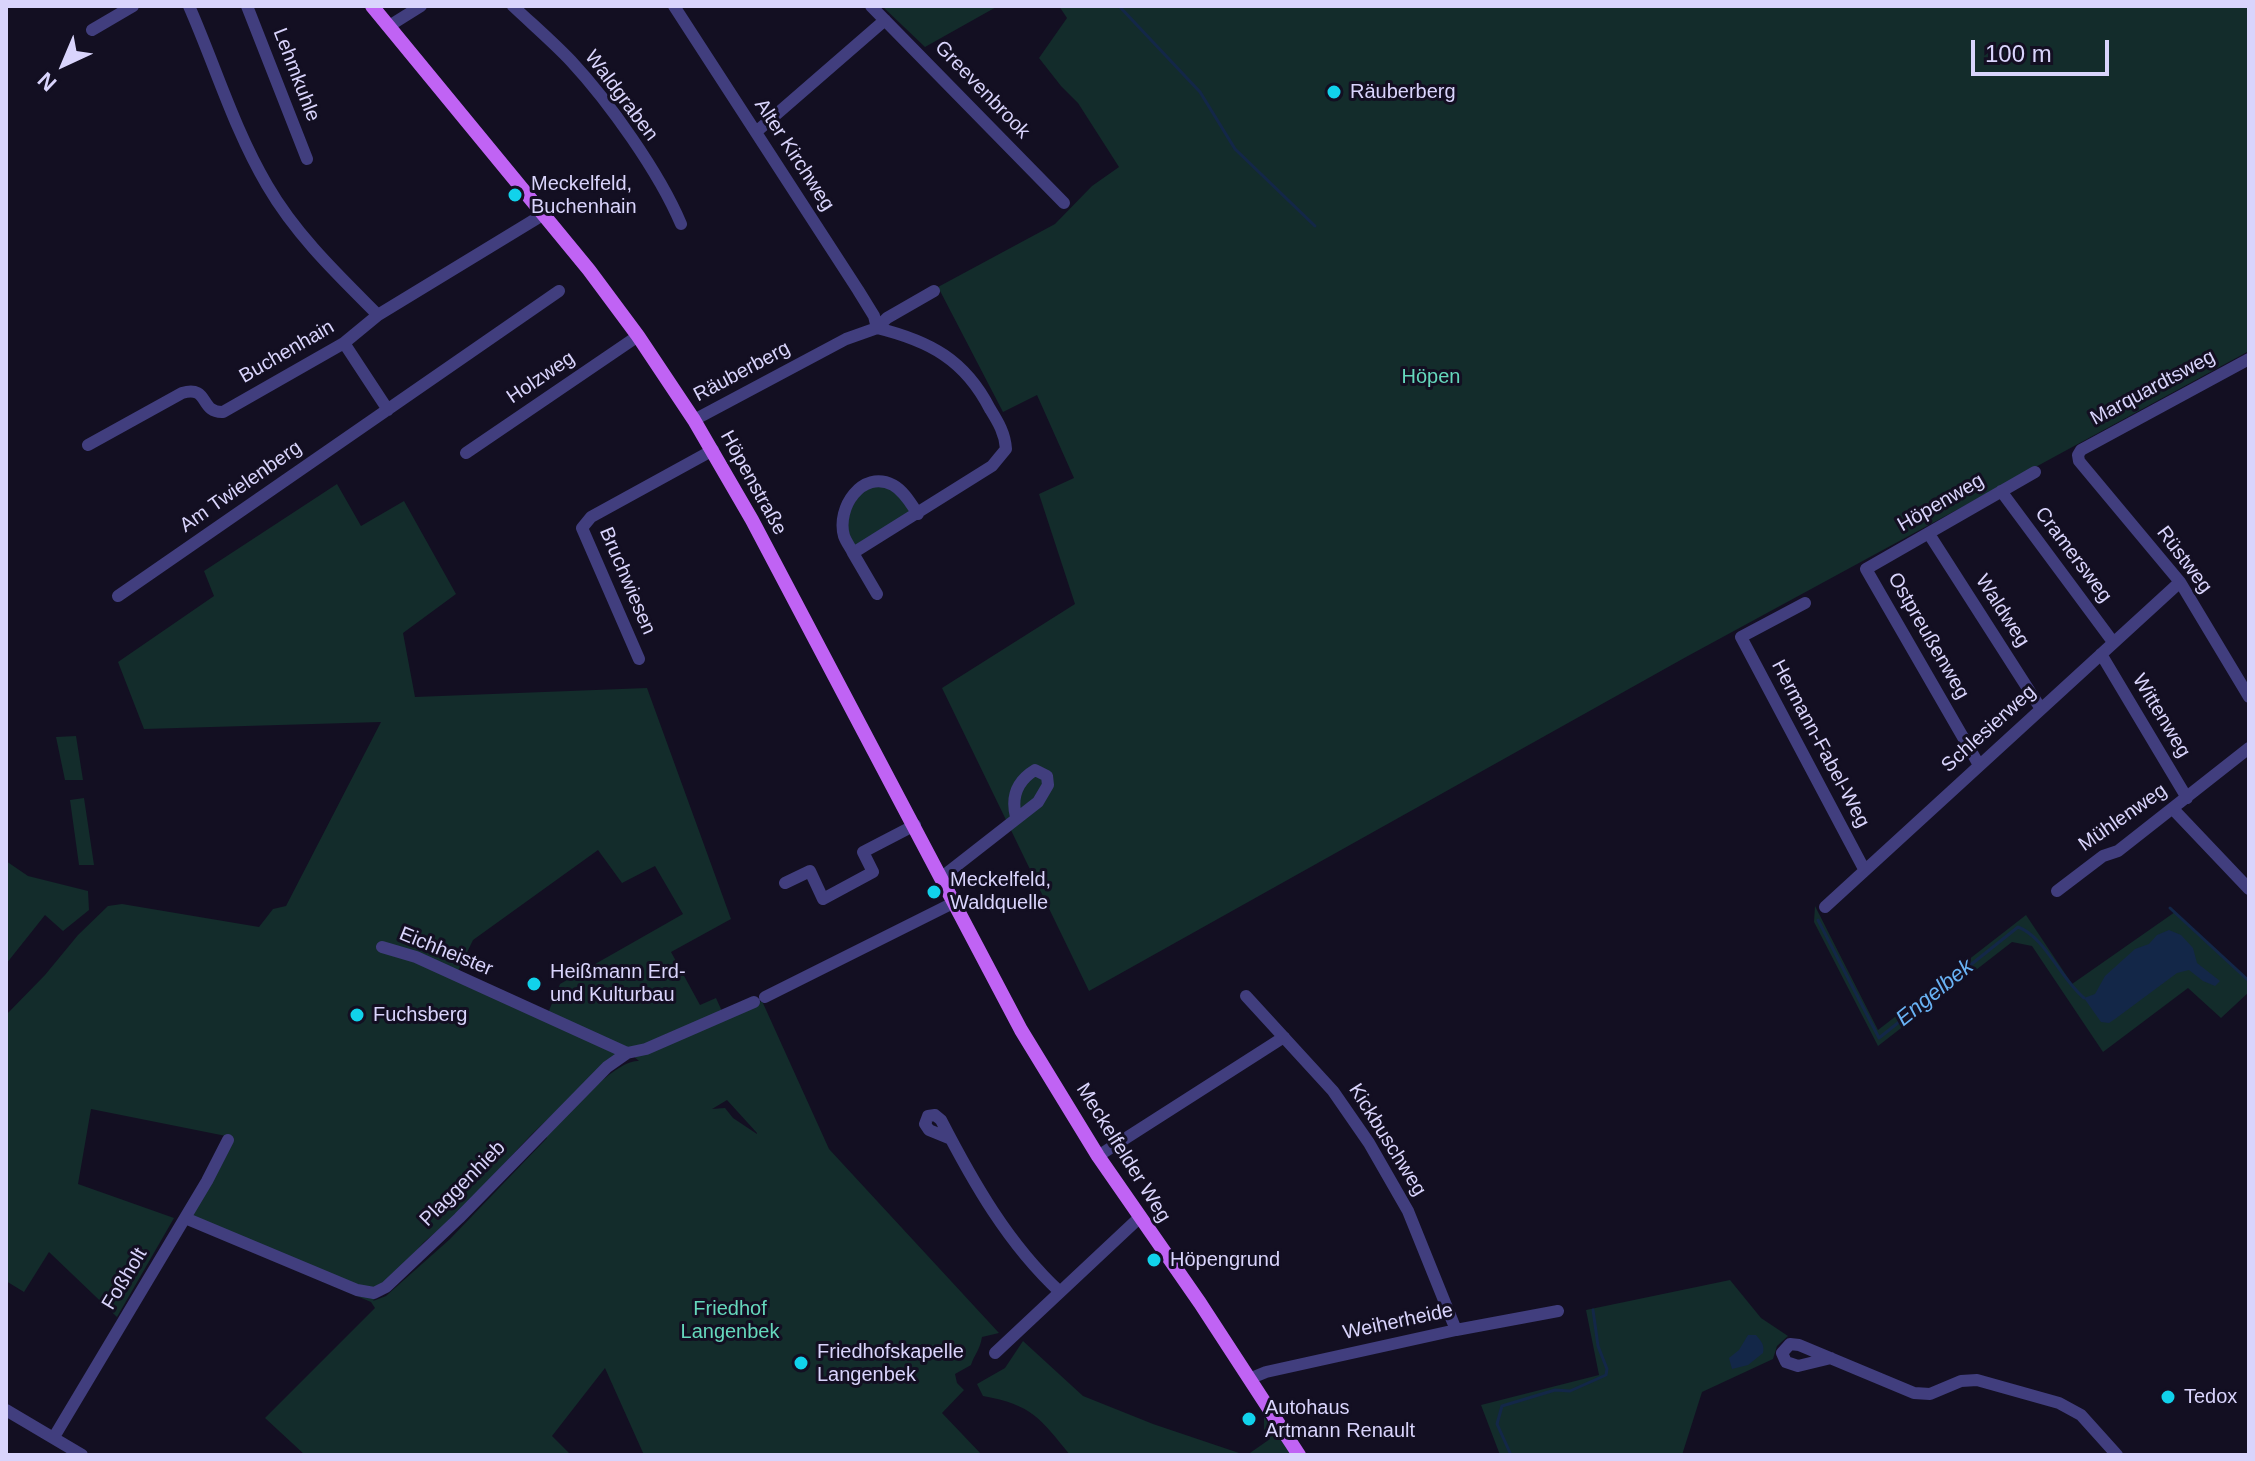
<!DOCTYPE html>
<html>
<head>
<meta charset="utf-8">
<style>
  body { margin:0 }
  #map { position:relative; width:2255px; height:1461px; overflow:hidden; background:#130f22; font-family:Helvetica,sans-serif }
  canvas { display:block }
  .frame { position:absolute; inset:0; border:8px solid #d9d4fc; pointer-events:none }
  .north { position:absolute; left:24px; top:24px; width:80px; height:80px; -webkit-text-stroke:6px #130f22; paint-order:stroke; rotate:224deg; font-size:22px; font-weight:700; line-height:32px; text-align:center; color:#d9d4fc }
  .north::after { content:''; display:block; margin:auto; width:28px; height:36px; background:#d9d4fc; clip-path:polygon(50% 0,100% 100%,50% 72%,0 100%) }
  .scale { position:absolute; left:1971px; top:40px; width:138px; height:36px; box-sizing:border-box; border:4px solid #d9d4fc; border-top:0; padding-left:10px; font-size:24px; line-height:28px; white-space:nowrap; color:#d9d4fc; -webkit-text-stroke:6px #130f22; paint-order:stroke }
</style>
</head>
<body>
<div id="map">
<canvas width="2255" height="1461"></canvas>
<div class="frame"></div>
<div class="north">N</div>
<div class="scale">100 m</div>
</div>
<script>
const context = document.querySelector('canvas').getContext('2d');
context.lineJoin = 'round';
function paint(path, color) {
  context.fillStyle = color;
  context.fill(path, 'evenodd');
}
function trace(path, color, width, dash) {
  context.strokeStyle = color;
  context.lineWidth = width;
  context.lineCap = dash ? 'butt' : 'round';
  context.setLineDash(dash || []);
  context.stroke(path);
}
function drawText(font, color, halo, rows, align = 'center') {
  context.font = font + ' Helvetica,sans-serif';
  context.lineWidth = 6;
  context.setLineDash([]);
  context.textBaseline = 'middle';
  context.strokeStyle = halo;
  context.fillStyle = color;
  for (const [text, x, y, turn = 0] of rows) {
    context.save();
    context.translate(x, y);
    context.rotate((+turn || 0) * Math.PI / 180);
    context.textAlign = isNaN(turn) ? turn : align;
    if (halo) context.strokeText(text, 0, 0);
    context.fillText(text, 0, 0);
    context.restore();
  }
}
paint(new Path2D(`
  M882,6H998L925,47Z
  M1059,6H2249V351L1686,657L1089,991L942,688L1075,604L1039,494L1074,478L1037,395L1003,412L938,287L1055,224L1092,186L1119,167L1078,103L1061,86L1039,58L1067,18Z
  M337,484L361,526L404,501L456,594L403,633L415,697L647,688L731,919L671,952L700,1005L716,998L725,1018L762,1001L829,1149L999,1333L982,1337C980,1350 974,1355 971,1365L955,1374L957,1383L964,1390L942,1413L982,1455H644L605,1368L552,1436L571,1455H305L265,1418L375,1308L371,1302L187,1224L231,1137L91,1109L78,1184L174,1218L117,1317L49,1252L24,1292L6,1281V1015L45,975L78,935L108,906L122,904L259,927L273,909L286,906L381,722L144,729L118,662L214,596L204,571ZM598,850L622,883L655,866L683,914L560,984L548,1013L625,1049L639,1061C616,1058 564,1118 546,1135L547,1138L450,1239L386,1296L373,1301L424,1242L454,1217L532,1134L617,1054L454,979L473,940ZM727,1100L757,1133V1134L733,1118L725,1108L712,1109Z
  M865,485L893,486L917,513L853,553L844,521Z
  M76,736L83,780H65L56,737Z
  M84,798L94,865H79L70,800Z
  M6,861L28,876L88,891L89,910L63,931L45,915L6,964Z
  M1815,906L1878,1030L2026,915L2072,984L2175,912L2249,981V992L2221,1018L2188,988L2103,1052L2032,946L2012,942L1878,1046L1814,922Z
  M1730,1280L1761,1318L1788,1336L1777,1346L1773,1359L1702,1392L1682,1455H1500L1481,1405L1599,1375L1586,1310Z
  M1023,1341L1083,1396L1153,1424L1245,1455H1070C1040,1418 1032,1405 983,1396L977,1384L1005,1368Z
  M1264,1417L1276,1435L1279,1433L1294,1455H1247L1270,1439L1264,1429Z`), '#132c2b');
paint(new Path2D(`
  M2169,930L2181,935L2193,948L2197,963L2220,981L2215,986L2203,981L2189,970L2177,973L2115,1019L2109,1023L2101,1022L2084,998L2095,994L2105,976L2135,949L2149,944L2157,935Z
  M1748,1335H1756C1761,1341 1765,1345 1763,1353L1748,1365L1732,1369L1729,1358L1739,1350Z`), '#132748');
trace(new Path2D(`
  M1119,6L1200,92L1235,149L1315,226
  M2170,908L2249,981
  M1818,920L1879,1038L2018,927C2045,937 2060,978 2084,998
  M1511,1455L1497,1424L1502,1406L1555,1390L1570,1391L1606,1375L1607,1369L1598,1346L1593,1310`), '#132748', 3);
trace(new Path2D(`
  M189,6C215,65 234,129 267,185C296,235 337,274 378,315
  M247,6L307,159
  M513,6C532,24 553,42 571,61C609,102 659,172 681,224
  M674,6L858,290L874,316L877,328
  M871,6L1064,203
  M389,26L421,6
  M92,30L133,6
  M756,132L885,20
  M877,328C930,341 965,360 990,409C998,422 1005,433 1006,449L992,466L853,553C851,548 846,542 844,536C836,508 862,469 893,485C904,491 911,504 918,514
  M344,343L388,410
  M2249,359L2081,450L2078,455L2079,461L2180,582L2249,697
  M694,420L846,339L877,328L887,318L934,291
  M88,445L182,393C210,385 199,413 223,412L344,343L378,315L544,214
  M466,453L638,336
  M2001,491L2113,642
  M1929,534L2041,709
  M853,553L877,594
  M118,596L559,291
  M1805,603L1741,637L1864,869
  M2101,654L2187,798
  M639,659L582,528L591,517L713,450
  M1979,765L1866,569L2035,472
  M2173,809L2249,889
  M942,877L1038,802L1048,785L1047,776L1035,770C1017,781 1011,797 1016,817
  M785,883L810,871L823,899L873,872L863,852L915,825
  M2057,891L2103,856L2118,851L2249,748
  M1825,907L2180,582
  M382,947L416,957L627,1053
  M1246,996L1333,1091L1369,1143L1408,1211L1456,1330
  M765,997L955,902
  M951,1139L929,1130L925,1124L928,1116L935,1115L941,1120C973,1182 1008,1244 1060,1292
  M1098,1156L1284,1037
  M185,1218L357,1290L374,1293L386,1287L459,1218L607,1067L627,1053L646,1049L754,1002
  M995,1353L1139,1218
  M1831,1358L1798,1366L1786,1362L1782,1353L1790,1344L1799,1345L1914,1393L1930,1394L1961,1381L1977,1380L2059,1403L2081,1415L2117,1455
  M1249,1379L1266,1372L1456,1330L1558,1311
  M6,1410L82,1455
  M54,1437L207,1181L228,1140`), '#413e7e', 12);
trace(new Path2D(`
  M372,6L589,270L638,336L694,420L752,520L1021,1030L1098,1156L1200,1303L1299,1455`), '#c063f4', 14);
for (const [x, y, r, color] of [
  [1334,92,8,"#11d2eb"],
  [515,195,8,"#11d2eb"],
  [934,892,8,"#11d2eb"],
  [534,984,8,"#11d2eb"],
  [357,1015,8,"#11d2eb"],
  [1154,1260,8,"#11d2eb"],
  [801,1363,8,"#11d2eb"],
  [2168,1397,8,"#11d2eb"],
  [1249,1419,8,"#11d2eb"]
]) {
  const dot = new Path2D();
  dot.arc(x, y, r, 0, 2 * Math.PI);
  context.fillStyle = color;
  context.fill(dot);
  trace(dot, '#130f22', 3);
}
drawText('20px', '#d9d4fc', '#130f22', [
  ["Lehmkuhle",296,75,69],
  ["Greevenbrook",982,90,46],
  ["Waldgraben",621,96,53],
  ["Alter Kirchweg",794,155,57],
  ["Buchenhain",287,352,-30],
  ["Räuberberg",742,372,-28],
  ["Holzweg",541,378,-34],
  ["Marquardtsweg",2153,388,-28],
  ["Höpenstraße",753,483,61],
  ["Am Twielenberg",241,487,-35],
  ["Höpenweg",1941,503,-30],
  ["Cramersweg",2073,555,53],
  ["Rüstweg",2184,560,53],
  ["Bruchwiesen",627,581,67],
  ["Waldweg",2002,611,57],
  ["Ostpreußenweg",1928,636,60],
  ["Wittenweg",2161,716,59],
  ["Schlesierweg",1989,729,-42],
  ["Hermann-Fabel-Weg",1820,744,62],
  ["Mühlenweg",2123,818,-35],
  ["Eichheister",446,952,22],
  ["Kickbuschweg",1387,1140,58],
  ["Meckelfelder Weg",1123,1153,58],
  ["Plaggenhieb",463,1184,-45],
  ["Foßholt",125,1279,-59],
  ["Weiherheide",1398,1322,-12]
]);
drawText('20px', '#d9d4fc', '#130f22', [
  ["Räuberberg",1350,92],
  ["Meckelfeld,",531,184],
  ["Buchenhain",531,207],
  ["Meckelfeld,",950,880],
  ["Waldquelle",950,903],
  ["Heißmann Erd-",550,972],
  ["und Kulturbau",550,995],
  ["Fuchsberg",373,1015],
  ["Höpengrund",1170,1260],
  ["Friedhofskapelle",817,1352],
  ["Langenbek",817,1375],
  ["Tedox",2184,1397],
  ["Autohaus",1265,1408],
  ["Artmann Renault",1265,1431]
], 'left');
drawText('20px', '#65d7bc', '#130f22', [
  ["Höpen",1431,377],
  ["Friedhof",730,1309],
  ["Langenbek",730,1332]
]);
drawText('italic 22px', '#69b2f4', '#130f22', [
  ["Engelbek",1935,993,-39]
]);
</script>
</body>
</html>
